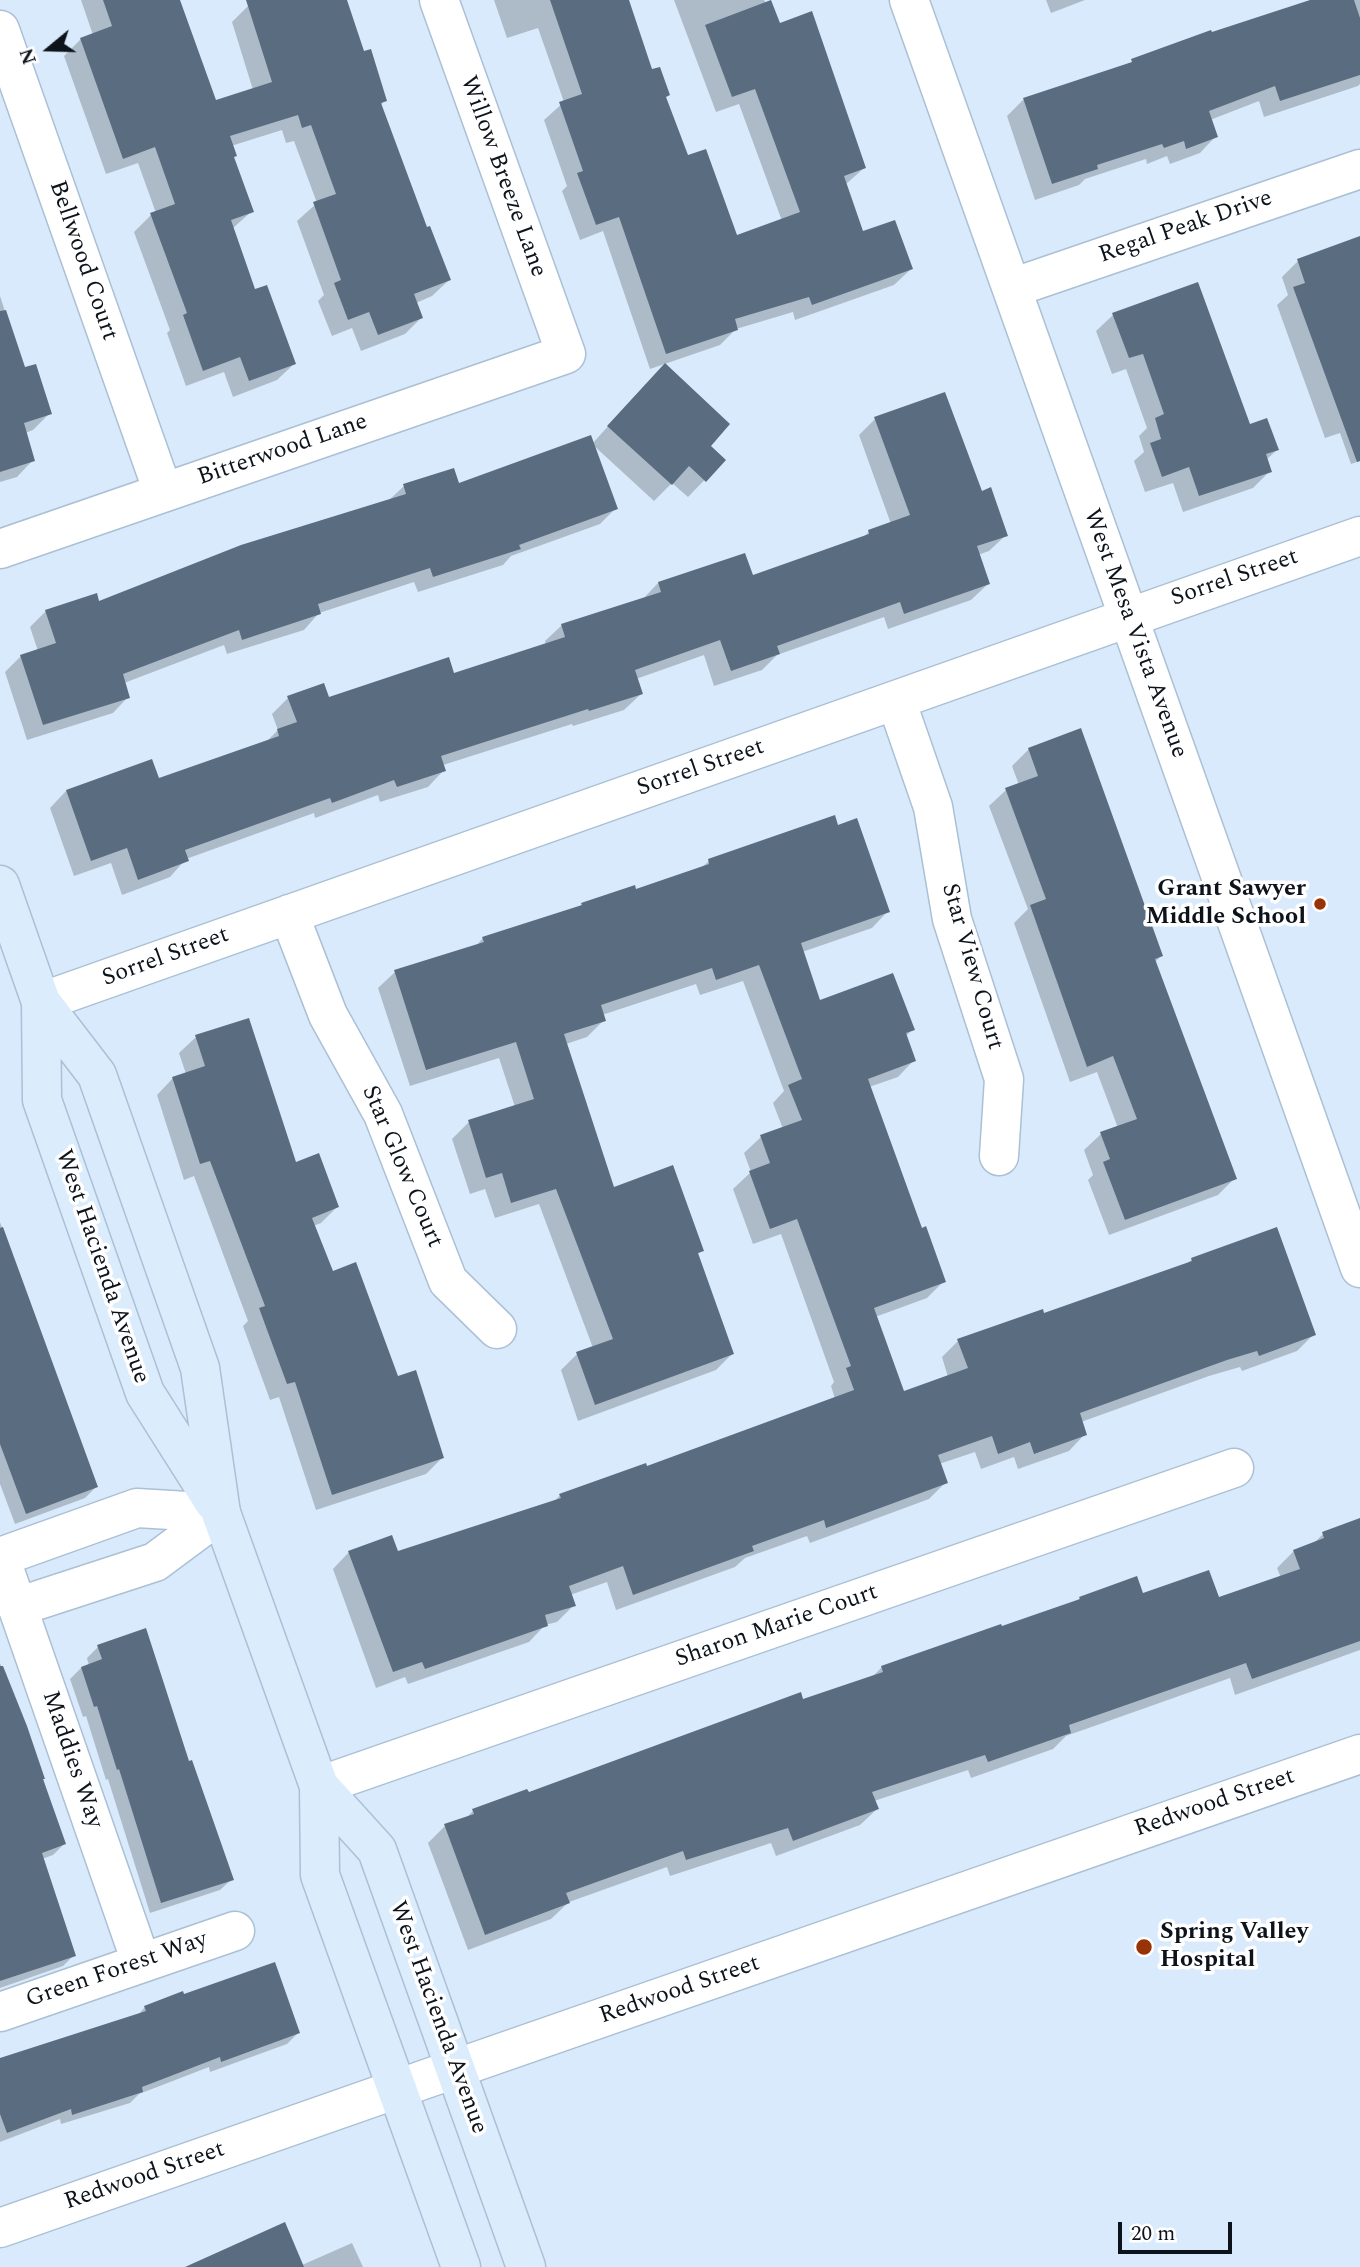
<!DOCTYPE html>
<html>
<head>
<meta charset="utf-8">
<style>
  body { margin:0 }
  #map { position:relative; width:1360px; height:2267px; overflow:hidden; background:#d9eafc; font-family:Spectral,serif }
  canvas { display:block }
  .north { position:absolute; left:14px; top:14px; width:70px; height:70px; -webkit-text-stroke:5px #fff; paint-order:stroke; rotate:251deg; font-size:19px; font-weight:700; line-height:28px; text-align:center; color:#0c131a }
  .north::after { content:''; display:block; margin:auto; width:24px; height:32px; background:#0c131a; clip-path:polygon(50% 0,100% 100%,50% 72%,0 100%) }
  .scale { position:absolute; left:1118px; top:2222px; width:114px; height:32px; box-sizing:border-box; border:4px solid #0c131a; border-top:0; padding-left:9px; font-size:21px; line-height:24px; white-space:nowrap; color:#0c131a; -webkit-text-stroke:5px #fff; paint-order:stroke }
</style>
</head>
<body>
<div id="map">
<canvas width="1360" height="2267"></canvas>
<div class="north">N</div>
<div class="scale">20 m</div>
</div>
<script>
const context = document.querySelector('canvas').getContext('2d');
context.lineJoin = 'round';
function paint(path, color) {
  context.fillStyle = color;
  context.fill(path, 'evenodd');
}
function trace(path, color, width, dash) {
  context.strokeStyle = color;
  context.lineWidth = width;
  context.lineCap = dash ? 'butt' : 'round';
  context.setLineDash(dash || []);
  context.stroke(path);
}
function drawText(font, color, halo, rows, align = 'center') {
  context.font = font + ' Spectral,serif';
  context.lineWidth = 7;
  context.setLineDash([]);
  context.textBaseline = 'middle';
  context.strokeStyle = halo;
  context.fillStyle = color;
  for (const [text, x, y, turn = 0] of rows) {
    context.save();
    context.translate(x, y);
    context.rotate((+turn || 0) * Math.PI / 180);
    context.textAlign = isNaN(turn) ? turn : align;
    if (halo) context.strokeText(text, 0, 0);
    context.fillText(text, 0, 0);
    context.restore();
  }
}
paint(new Path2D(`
  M81,0H178L215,102L253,90L232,22L249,5L248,0H345L363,54L385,100L381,105L426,229L449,280L432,296L416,303L421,318L405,334L361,351L352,328L332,336L318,301L324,295L297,221L317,203L294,141L286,143L282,130L231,146L233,158L252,211L232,229L254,291L294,364L277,380L233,397L224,372L186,386L167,333L170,330L134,232L151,215L156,213L138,163L106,174L64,56L81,39L93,35Z
  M494,0H629L628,2L651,72L664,98L687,157L736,237L782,221L739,104L716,112L674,0H764L864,168L845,185L862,233L911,269L894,285L795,320L793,312L736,329L720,345L650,369L603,231L580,240L562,191L567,186L544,120L564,102L538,28L507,38Z
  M1046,0H1085L1051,13Z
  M1316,0H1360V84L1358,86L1264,117L1259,101L1210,120L1216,136L1200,153L1170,164L1167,156L1147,164L1146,159L1085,179L1079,185L1035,200L1007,116L1023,100Z
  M1360,238V461L1351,464L1340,433L1325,438L1277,305L1288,295L1282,277L1298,261Z
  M0,296L24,370L50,413L33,430L25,433L33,460L17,477L0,482Z
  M1113,315L1277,450L1266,460L1270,471L1253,488L1183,512L1173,483L1145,492L1134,461L1144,452L1139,436L1147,428L1126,369L1112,374L1096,331Z
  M648,382L724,460L688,497L672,483L654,501L592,444L616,508L600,524L511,556L503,565L418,592L414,582L319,613L304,630L227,654L224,645L124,683L128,697L113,713L27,740L5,672L21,656L38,651L30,627L46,611L98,603L388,501L404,486L458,485L592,444Z
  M875,419L981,493L1006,535L989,551L978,555L988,584L971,600L888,629L884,617L777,655L762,670L714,686L704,655L636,679L641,694L624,710L573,726L572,724L443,765L444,770L428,787L380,802L378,795L315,818L314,813L186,859L170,877L122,895L111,863L74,876L50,808L66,791L151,761L158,781L266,742L278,730L272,714L288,698L328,699L453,675L546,645L545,641L562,625L642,600L658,583L752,577L862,538L869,532L891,524L859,435Z
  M1029,749L1161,956L1155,962L1235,1178L1218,1195L1109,1235L1088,1180L1093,1175L1084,1150L1101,1134L1118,1128L1097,1072L1070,1082L1014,923L1028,909L989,806L1006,790L1019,785L1012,766Z
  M837,827L888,911L872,928L802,952L819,1003L913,1029L905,1037L914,1060L898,1077L869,1087L921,1230L944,1281L927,1298L875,1317L903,1393L948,1377L942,1357L958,1341L1043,1315L1186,1265L1192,1259L1314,1334L1297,1351L1242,1371L1240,1367L1209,1376L1081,1422L1085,1434L1069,1451L1018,1469L1014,1457L981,1469L975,1452L939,1464L946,1482L929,1499L810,1543L807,1536L745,1558L735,1567L616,1610L607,1582L570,1595L574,1605L557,1622L545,1625L529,1642L408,1684L405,1677L376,1688L333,1569L349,1552L397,1553L554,1502L560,1495L646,1468L835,1399L831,1386L834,1382L781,1234L753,1244L733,1189L751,1172L744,1153L761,1137L783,1129L773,1103L784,1091L743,981L700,995L696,984L602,1015L604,1020L587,1037L566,1044L613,1190L702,1250L697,1255L732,1354L716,1370L578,1421L561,1370L577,1354L593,1348L539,1204L495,1218L485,1189L470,1194L452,1139L469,1122L515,1107L499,1058L410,1086L378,988L395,972L476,946L483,938L578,908L582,904L635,892L700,869L709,861Z
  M196,1037L295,1164L337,1207L321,1223L313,1226L332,1273L442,1458L426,1474L316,1510L279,1397L270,1400L243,1326L248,1321L194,1176L184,1180L157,1095L173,1078L186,1074L179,1053Z
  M0,1222L96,1487L85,1498L15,1524L0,1484Z
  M1360,1520V1650L1235,1695L1230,1678L1066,1736L1053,1749L971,1778L968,1770L874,1801L877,1809L860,1825L776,1856L771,1843L670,1876L667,1867L569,1902L551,1919L468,1950L428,1843L445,1826L465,1819L473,1811L528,1795L871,1678L882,1667L1075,1603L1080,1598L1142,1595L1218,1600L1281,1578L1277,1568L1294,1551L1313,1544L1323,1534Z
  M145,1630L188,1763L232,1879L220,1890L150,1913L108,1779L106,1780L86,1716L83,1717L70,1679L81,1668L89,1666L87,1658L98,1647Z
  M0,1663L26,1726L64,1844L53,1855L42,1859L74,1955L63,1966L0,1988Z
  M145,2007L298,2033L287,2044L210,2072L209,2067L139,2094L130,2103L61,2124L60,2119L0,2142V2059L138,2015Z
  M352,2243L363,2267H189L302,2265Z`), '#0003');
paint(new Path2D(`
  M103,0H180L216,100L272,82L246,0H347L364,51L371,49L387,101L381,103L427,227L430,226L451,280L414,294L423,318L378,335L369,312L348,320L334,283L341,280L313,202L336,194L311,125L302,128L298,115L230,136L237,156L234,157L254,212L231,220L255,289L267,285L296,364L249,381L240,357L203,371L183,315L187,313L150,213L175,204L155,147L123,159L80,38L112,26Z
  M550,0H629L652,69L660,67L670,95L666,97L688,155L706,149L737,235L800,212L755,89L732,97L705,25L771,0L780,23L812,11L866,168L844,176L863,231L895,220L913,269L812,305L809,297L735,319L738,330L666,354L619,217L596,225L577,173L583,171L559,102L582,94Z
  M1310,0H1354L1360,18V75L1280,101L1275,86L1209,111L1218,137L1186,149L1184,141L1164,148L1162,144L1097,165L1098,169L1052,184L1023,98L1132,62L1131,59L1211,30L1212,32Z
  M1360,236V461L1357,462L1293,287L1305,283L1297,259Z
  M1198,282L1250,424L1267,418L1279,450L1266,454L1272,472L1199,496L1189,467L1162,477L1150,443L1161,439L1155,418L1164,414L1143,354L1129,358L1112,313Z
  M6,310L25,367L36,364L52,414L24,423L35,461L0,472V311Z
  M665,363L730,424L711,446L726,460L706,482L689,466L672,485L607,426Z
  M945,392L982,491L991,487L1008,536L977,546L990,584L904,614L900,602L777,646L780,654L731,671L720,640L635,670L643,694L589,711L588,709L441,756L446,771L397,787L394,780L332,803L330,798L185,850L189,861L138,880L127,848L91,861L66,790L152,759L159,778L279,736L277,729L297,722L287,696L324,683L329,697L449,657L454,673L565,637L561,624L661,592L658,582L745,553L753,575L869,534L868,530L910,515L874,417Z
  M591,435L618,509L519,545L521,549L433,577L430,568L318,604L321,614L242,640L239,630L123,674L130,698L43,725L20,655L56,643L45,610L97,593L99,601L241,545L406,494L403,484L454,468L459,483Z
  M1081,728L1163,956L1155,959L1237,1179L1125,1220L1103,1162L1110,1159L1100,1132L1137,1119L1113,1056L1087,1067L1030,905L1046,899L1005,788L1038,776L1028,748Z
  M835,815L838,825L857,818L890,912L801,943L820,1000L893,973L915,1030L906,1033L916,1061L868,1079L922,1228L926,1226L946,1282L874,1308L904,1391L968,1368L957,1339L1043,1309L1044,1313L1192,1261L1191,1258L1277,1227L1316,1335L1259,1356L1257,1351L1227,1360L1080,1413L1087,1435L1034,1454L1030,1442L998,1454L992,1436L938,1455L948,1483L826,1528L824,1520L752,1546L754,1551L633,1595L623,1566L569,1586L576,1606L545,1615L548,1626L425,1669L422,1662L393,1672L348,1551L392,1535L398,1551L561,1498L559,1494L646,1463L647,1466L854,1390L846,1368L851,1366L797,1219L770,1229L749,1171L770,1163L760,1135L802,1120L788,1085L802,1079L759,965L716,980L712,968L601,1005L606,1021L564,1034L614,1187L673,1165L704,1251L698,1253L734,1354L595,1405L576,1352L613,1339L556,1189L511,1203L502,1173L486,1178L468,1120L534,1099L516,1042L426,1070L394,970L484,942L482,937L582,905L581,903L635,885L636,889L709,864L708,859Z
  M249,1018L296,1162L319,1153L339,1207L312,1218L333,1271L356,1262L398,1376L416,1370L444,1458L332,1495L295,1382L287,1384L259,1308L265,1306L210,1161L200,1164L172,1077L205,1066L195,1035Z
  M3,1227L98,1487L26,1514L0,1444V1228Z
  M1360,1518V1641L1252,1679L1246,1663L1069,1725L1071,1733L988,1762L985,1755L872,1792L879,1809L793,1841L788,1828L686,1860L683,1851L566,1893L570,1903L485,1935L444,1824L474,1814L472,1809L527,1789L529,1792L801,1692L803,1699L883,1672L881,1666L1001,1624L1002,1626L1080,1599L1079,1597L1137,1576L1143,1593L1209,1570L1219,1597L1300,1569L1293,1550L1324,1538L1322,1532Z
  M146,1628L189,1761L192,1760L234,1880L161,1903L119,1769L117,1770L97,1706L94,1707L81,1667L102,1659L97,1645Z
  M0,1666H3L27,1726L45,1779H43L66,1844L42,1853L76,1956L0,1981Z
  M275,1962L300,2033L221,2062L220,2057L142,2087L143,2092L72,2115L71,2109L7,2133L0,2114V2058L146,2011L144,2006L183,1991L184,1994Z
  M285,2222L304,2267H185Z`), '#5a6d80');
const minor = new Path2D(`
  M909,0L1360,1268
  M0,30L163,492
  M1012,288L1360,169
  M0,549L566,354L439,0
  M896,700L933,807L952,919L1004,1079L999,1156
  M289,914L328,1015L383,1114L448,1281L497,1329
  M41,1002L1360,536
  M0,1557L141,1962
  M0,1557L137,1508L221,1513
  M17,1607L155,1562L221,1513
  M319,1786L1234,1468
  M0,2012L235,1931
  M0,2228L397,2089`);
const tertiary = new Path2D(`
  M397,2089L1360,1754`);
const secondary = new Path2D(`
  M0,885L41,1002L97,1075L200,1368L221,1513L319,1786L320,1875L461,2267
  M41,1002L42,1100L145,1393L214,1502
  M319,1786L377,1850L526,2267`);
trace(minor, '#abc0d5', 41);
trace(tertiary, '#abc0d5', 41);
trace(secondary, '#abc0d5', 41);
trace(minor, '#fff', 38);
trace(tertiary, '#fff', 38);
trace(secondary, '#dbecfd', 38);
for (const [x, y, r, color] of [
  [1320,904,7,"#983207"],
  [1144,1947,9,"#983207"]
]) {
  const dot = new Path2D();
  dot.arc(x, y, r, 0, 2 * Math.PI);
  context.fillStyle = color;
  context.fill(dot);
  trace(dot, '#fff', 2.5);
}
drawText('24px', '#0c131a', '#fff', [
  ["Willow Breeze Lane",502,177,70],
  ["Regal Peak Drive",1186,228,-19],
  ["Bellwood Court",82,261,71],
  ["Bitterwood Lane",283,451,-19],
  ["Sorrel Street",1235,579,-19],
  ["West Mesa Vista Avenue",1134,634,70],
  ["Sorrel Street",701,769,-19],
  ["Sorrel Street",166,958,-20],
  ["Star View Court",971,967,74],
  ["Star Glow Court",401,1167,67],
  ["West Hacienda Avenue",101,1267,71],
  ["Sharon Marie Court",777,1627,-19],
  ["Maddies Way",71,1760,71],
  ["Redwood Street",1215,1804,-19],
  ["Green Forest Way",117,1971,-19],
  ["Redwood Street",680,1991,-19],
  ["West Hacienda Avenue",437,2018,70],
  ["Redwood Street",145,2177,-19]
]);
drawText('bold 24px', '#0c131a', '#fff', [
  ["Grant Sawyer",1306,890],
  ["Middle School",1306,918],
  ["Spring Valley",1160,1933,"left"],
  ["Hospital",1160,1961,"left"]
], 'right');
</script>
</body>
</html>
